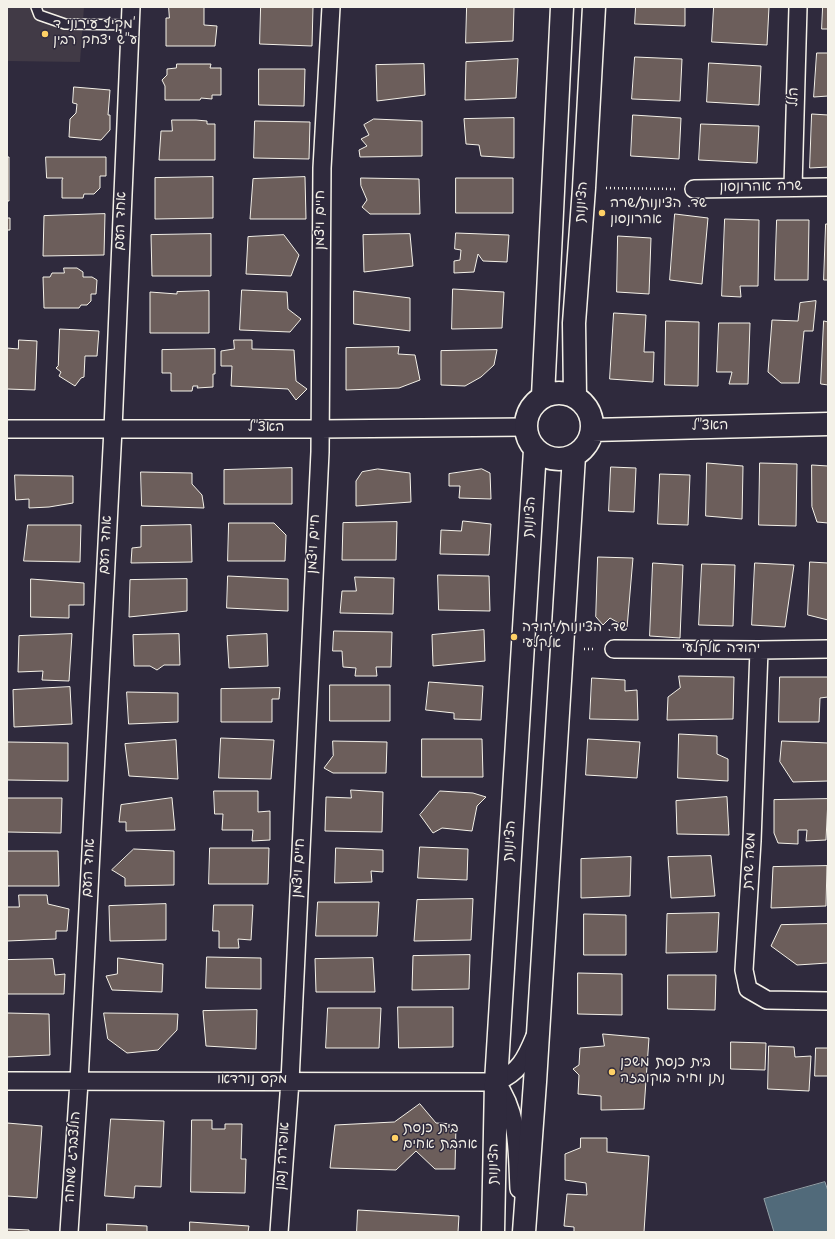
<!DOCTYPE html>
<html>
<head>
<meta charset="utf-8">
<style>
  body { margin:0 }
  #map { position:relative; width:835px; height:1239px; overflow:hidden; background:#2f2a3d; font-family:Kalam,sans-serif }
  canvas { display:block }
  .frame { position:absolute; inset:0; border:8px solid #f4f1e8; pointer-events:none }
</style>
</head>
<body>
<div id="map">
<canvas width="835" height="1239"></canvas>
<div class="frame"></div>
</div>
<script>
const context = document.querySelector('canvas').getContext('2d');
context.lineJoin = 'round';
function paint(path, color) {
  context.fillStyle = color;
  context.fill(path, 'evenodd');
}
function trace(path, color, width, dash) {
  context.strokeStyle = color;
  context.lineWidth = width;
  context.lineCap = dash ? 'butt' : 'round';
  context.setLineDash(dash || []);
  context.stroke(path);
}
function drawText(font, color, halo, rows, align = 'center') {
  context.font = font + ' Kalam,"Playpen Sans Hebrew",sans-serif';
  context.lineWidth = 3;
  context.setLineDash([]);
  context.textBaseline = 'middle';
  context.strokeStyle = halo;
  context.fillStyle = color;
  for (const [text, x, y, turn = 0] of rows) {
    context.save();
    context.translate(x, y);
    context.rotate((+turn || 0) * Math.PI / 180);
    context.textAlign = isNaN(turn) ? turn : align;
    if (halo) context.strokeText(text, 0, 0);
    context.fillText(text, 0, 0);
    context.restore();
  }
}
paint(new Path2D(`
  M7,7H84L80,62L7,61Z`), '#413a46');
const water = new Path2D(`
  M825,1182L828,1191V1232H774L764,1199Z`);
paint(water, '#516a7a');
trace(water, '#92a0a6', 1);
const building = new Path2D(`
  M169,7H204V25L217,26L215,46H166V18H169Z
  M261,7H313L312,46L260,44Z
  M467,7H514L513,41L466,43Z
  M636,7H685V26L635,24Z
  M714,7H769L767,45L712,42Z
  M823,7H828V29H822Z
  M817,53H828V96L814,97Z
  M635,57L682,59L680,101L632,99Z
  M518,59L516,98L465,100L466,62Z
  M709,63L761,66L759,105L707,102Z
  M177,64H211L210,68H221V95H212V99L201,98L200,100H165V86L162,80L167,75V69L176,68Z
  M424,64L425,95L377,101L376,65Z
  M259,69H305L304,106L259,105Z
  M74,87L110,90L108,115H110V130L101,140L69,137L70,119L76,113L77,104L73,103Z
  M812,114L828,115V167L810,168Z
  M633,115L681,118L679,159L631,156Z
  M514,118V158L481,156L479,145L466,144L464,119Z
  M374,119L422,121V156L360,157L359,150L367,146L361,139L369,135L364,125Z
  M172,120H196L207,121V124H215V160H159L161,131H172Z
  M255,121L310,122L309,159L254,158Z
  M701,124L759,126L757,163L699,160Z
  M7,157H9V201H7Z
  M46,157H106V176H100V188L94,194H84L83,198H62V180L63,178H47Z
  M213,177V218L155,219V178Z
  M305,177L306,219H250L253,179Z
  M361,178L419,179L420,214H370L362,207L367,200L361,186Z
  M456,178H513V213H456Z
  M105,214L104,255L43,256L44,216Z
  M675,214L708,218L702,284L670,280Z
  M7,218H10V230H7Z
  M725,219L759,220L758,286H740L741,297L722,296Z
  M777,220H809L808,280H775Z
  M826,224H828V280H824Z
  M456,233L509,235L507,262L483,261L478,254L474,272L454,273V261L460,260L461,250L455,249Z
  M211,234V276H152L151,235Z
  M410,234L413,266L364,272L363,235Z
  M284,235L299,255L291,276L246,274L248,237Z
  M618,236L651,238L649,294L617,292Z
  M64,268H77L83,272V277H92L97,280L96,294H91V301L87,305H81L79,308H44L43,277H50L52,273H64Z
  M453,289L504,292L502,328L452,329Z
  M242,290L287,292L288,309L301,319L290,332L240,330Z
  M209,291V333H150V292L177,294V292Z
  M354,291L410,298V331L354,324Z
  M816,301L813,331H804L799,383H781L768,372L772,320L798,321L800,303Z
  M614,313L646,315L644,352H654L653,382L610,379Z
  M666,321L699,322L698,386L665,385Z
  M824,321L828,322V385L821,384Z
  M719,323H750L748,384H729L732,372H717Z
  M60,329L99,331L97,356H85L84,377L81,378L75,386L59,376L61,372L56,368L58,366Z
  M19,340L37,341L35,390L7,389V348L18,349Z
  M234,340H252V349L294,350L296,381L307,389L296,400L288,389L231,386L232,366H221V351L234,349Z
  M399,347L398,354L415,355L420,380L399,388L346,390V348Z
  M215,349V374H213V387L197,388L198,386H193L192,391H171V373H162V350Z
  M497,350L494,365L481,377L465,386L441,385V351Z
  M707,463L743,466L742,519L706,516Z
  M760,463L797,464L796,526L759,525Z
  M812,465L828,466V523L817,522L812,507Z
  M611,467L636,468L634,512L609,511Z
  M292,468V504H224V470Z
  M378,469L410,473L411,502L356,506V481L362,472Z
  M482,469L490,473L491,499L459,498L460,486H449V474Z
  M141,472L192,473V484L202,495L204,508L142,506Z
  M660,474L690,475L688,525L658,524Z
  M15,475L73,476V503L49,507L29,508V499L16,500Z
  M463,521L491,524L489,555L440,554L441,530L461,531Z
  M397,522L396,560H342L343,523Z
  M229,523H274L286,535L285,561H228Z
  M28,525H81L80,562L24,561Z
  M191,525L192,562L131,563L132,548L141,547V526Z
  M598,557L633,558L627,628L610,618L603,625L596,617Z
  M810,562L828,563V620L808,615Z
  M653,563L683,565L680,638L650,636Z
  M755,563L794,565L785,627L752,625Z
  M702,564L735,565L733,626L699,625Z
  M438,575L489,576L490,611L439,610Z
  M228,576L288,579V611L227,608Z
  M355,577L394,578L393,614L340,613L342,591H356Z
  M31,579L84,583V605H69V618L31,617Z
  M187,579V611L129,617L130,580Z
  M484,630L485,661L433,666L432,635Z
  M334,631L392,632L391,667H376L377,676H355L356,668L343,667L342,651H333Z
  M72,634L69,681L42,680L43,671L18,672L19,636Z
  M179,634L180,665H164L157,670L150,666H134L133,635Z
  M267,634L268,666L229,668L227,636Z
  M679,676L734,677L733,719L667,720L668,697L680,688Z
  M780,677H828V697L820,698L819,722H779Z
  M592,678L625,680V691L637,690L638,720L590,719Z
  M429,682L483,686L481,720L454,719V713L426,710Z
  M330,685H390V721H330Z
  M70,687L72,724L14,727L13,690Z
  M280,688L279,699H272V722H221V689Z
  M127,692L178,693V722L129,724Z
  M679,734L717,736V754L728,759V781L678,778Z
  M221,738L274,740L271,779L219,778Z
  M422,739H482L483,777H422Z
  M588,739L640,742L637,778L586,775Z
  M176,740L178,779L129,776L125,744Z
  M333,741L387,742L386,773H333L324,768L333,756Z
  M782,741L828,743V781L793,782L780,762Z
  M8,742L68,743V781L8,780Z
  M351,790L383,792L382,832L325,831L326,797L351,798Z
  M214,791H258V812L270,811V840L252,841L253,830H222L223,814H215Z
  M440,791L473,793L486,797L477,806L472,831L442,828L433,833L420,815Z
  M727,797L729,835L677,834L676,801Z
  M7,798H62L61,833L7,832Z
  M172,798L175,830L126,831V822H119L121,805Z
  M828,799L826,840L806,841L807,830H798V844L778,843L774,833V800Z
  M420,847L468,849L467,880L418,878Z
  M210,848H269L268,884H209Z
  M336,848L383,850V872L371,871L372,882L335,883Z
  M134,849L174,851V885L125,886V878L112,870Z
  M7,851H58L59,886H7Z
  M711,856L715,896L671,898L668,857Z
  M631,857L630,896L581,898V859Z
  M827,866L826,906L771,908L773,867Z
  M19,895H47L48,904L69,909L67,931H56V939L7,941V907H19Z
  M473,899L471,940L414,941L417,900Z
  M318,902H379L377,936H316Z
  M166,904V940L110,941L109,906Z
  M214,905H253L251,940L238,939L239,948H219V931H213Z
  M719,913L717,952L666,953L667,914Z
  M584,914L626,915V955H584Z
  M828,924V963L797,965L771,946L781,925Z
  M470,955L469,989L412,990L413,956Z
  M207,957L261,958V989L206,988Z
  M118,958L163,964L162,992L112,990L106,976L117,974Z
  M373,958L375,992H316L315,959Z
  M53,959L55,975L65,974L64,994H7V960Z
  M578,973L622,974V1015L578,1014Z
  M668,975H716L715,1010L668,1009Z
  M398,1007H453V1047L399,1048Z
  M328,1008H381L379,1048H326Z
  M257,1010L256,1049L206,1046L203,1011Z
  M7,1013L49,1014L50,1055L7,1057Z
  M104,1013L178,1014L177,1030L158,1050L127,1053L108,1039Z
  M603,1034L649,1038L644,1109L601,1110V1096L578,1094L579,1075L573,1069L579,1065L580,1048L604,1046Z
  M731,1042L766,1043L765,1070L731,1069Z
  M769,1046L794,1047L795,1057L811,1056L809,1091L768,1089Z
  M816,1048H828V1076H815Z
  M420,1104L436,1123L456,1124L455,1169H435L416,1151L396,1170L330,1168L335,1125L394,1122Z
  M111,1119L164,1121L161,1187L135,1186L134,1198L105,1196Z
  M192,1120H212V1129H225V1124H242L241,1159H246L245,1193L191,1192Z
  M7,1123L42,1126L37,1198L7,1196Z
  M581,1138H607V1152L649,1156L644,1232H574V1227L564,1226L567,1194L587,1195L586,1183L565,1180V1154L580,1148Z
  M358,1210L459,1216L458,1232H357Z
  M190,1222L249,1226L248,1232H190Z
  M107,1224L147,1226V1232H107Z
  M7,1229L29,1230V1232H7Z`);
paint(building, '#6c5e5b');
trace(building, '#f4f1e8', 1);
const service = new Path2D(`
  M36,7L39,15L65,24L131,25`);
const minor = new Path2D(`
  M793,187L798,7
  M694,189L828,187
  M7,429H320L525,427
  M614,649L759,650L828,649
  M759,650L752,841L744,970L748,989L767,1000L828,1001
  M7,1081L496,1082C519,1073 526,1058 535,1036
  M496,1082C519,1113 517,1151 519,1189
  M69,1232L79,1082L113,429L131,7
  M279,1232L290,1081L320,452L322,168L331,7`);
const tertiary = new Path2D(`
  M526 426a33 33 0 1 1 66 0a33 33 0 1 1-66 0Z
  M543,396L562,7
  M575,396L574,323L584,188L594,7
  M592,430L828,424
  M493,1232L496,1082L535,450
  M524,1232L535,1082L574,456`);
trace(service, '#f4f1e8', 12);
trace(minor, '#f4f1e8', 20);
trace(tertiary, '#f4f1e8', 25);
trace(new Path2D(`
  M606,188L675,189
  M584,649H595`), '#f4f1e8', 2.5, [1, 3]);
trace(service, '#2f2a3d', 9);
trace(minor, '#2f2a3d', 17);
trace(tertiary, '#2f2a3d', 22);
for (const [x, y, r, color] of [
  [45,34,4,"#ffd166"],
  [602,213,4,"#ffd166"],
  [514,637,4,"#ffd166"],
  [612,1072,4,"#ffd166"],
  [395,1138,4,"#ffd166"]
]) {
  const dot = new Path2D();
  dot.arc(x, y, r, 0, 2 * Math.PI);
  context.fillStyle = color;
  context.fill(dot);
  trace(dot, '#2f2a3d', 1.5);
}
drawText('14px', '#f4f1e8', '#2f2a3d', [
  ["מקיף עירוני ד'",53,26],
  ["ע\"ש יצחק רבין",53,42],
  ["שד. הציונות/שרה",610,205],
  ["אהרונסון",610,221],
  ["שד. הציונות/יהודה",522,629],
  ["אלקלעי",522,645],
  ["בית כנסת משכן",620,1064],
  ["נתן וחיה בוקובזה",620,1080],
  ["בית כנסת",403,1130],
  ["אהבת אחים",403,1146]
], 'left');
drawText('14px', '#f4f1e8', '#2f2a3d', [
  ["הלל",795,97,-88],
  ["שרה אהרונסון",761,188,-1],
  ["הציונות",583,202,-86],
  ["חיים ויצמן",322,220,-90],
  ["אחד העם",122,221,-88],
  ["האצ\"ל",710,427,-1],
  ["האצ\"ל",266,429],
  ["הציונות",531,517,-86],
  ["חיים ויצמן",315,544,-87],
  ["אחד העם",107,545,-87],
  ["יהודה אלקלעי",721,650],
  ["הציונות",511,841,-86],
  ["משה שרת",751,861,-87],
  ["אחד העם",90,868,-87],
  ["חיים ויצמן",300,868,-87],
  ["מקס נורדאו",252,1081],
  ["אופירה נבון",284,1156,-86],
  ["הולצברג שמחה",74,1157,-86],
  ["הציונות",495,1164,-89]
]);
</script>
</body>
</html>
